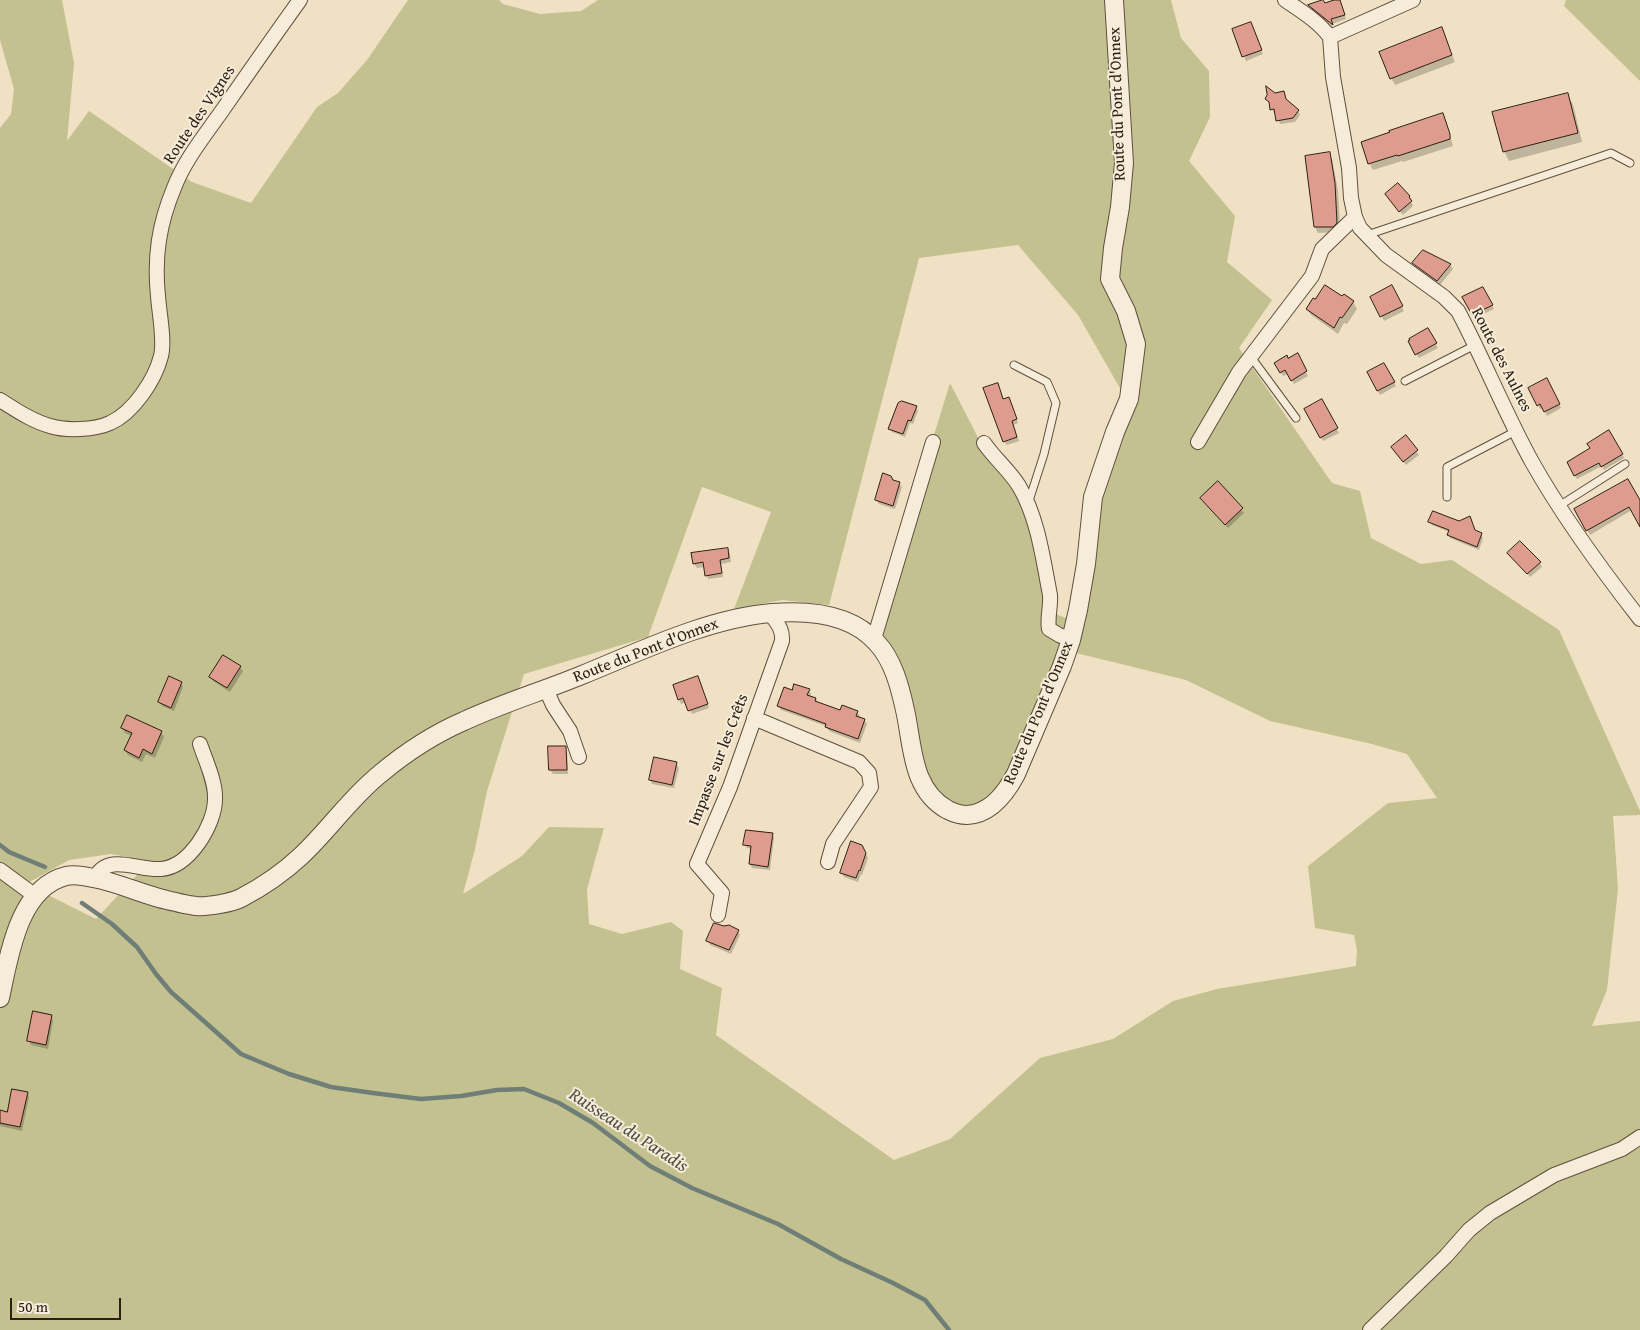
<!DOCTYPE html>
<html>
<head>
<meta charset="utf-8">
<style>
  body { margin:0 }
  #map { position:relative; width:1640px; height:1330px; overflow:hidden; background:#f1e1c4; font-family:"Gentium Book Plus",serif }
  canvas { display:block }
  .scale { position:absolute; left:10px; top:1298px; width:111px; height:22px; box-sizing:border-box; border:2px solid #2c2012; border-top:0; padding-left:6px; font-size:15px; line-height:18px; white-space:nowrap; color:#2c2012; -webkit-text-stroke:4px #f6ecd9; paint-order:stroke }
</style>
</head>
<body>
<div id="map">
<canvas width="1640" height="1330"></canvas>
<div class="scale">50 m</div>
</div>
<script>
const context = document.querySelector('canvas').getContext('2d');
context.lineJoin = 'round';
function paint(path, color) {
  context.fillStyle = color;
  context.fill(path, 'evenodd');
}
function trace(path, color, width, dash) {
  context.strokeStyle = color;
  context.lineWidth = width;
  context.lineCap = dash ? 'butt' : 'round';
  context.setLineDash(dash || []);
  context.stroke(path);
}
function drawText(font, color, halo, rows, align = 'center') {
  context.font = font + ' "Gentium Book Plus",serif';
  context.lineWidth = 4;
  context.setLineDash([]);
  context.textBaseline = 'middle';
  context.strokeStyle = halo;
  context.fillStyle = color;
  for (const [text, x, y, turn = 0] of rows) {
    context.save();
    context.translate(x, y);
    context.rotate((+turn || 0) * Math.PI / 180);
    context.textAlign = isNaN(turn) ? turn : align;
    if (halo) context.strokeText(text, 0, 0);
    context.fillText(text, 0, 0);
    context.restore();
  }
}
paint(new Path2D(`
  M0,0H62L74,63L67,141L89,111L192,182L251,203L317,107L338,93L367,60L408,0H499L503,4L540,14L581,11L598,0H1171L1181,38L1209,71L1210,117L1189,161L1235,216L1227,262L1272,300L1239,348L1332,483L1360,491L1371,538L1421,564L1452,560L1559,630L1640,811V815L1613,816L1618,889L1607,990L1592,1026L1640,1021V1330H0V128L11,114L14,89L0,40ZM1018,245L1078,315L1121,390L1115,432L1075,621L1055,614L1022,496L988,457L950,383L877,620L930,796L966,815L1016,774L1068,651L1186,680L1270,721L1372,744L1407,754L1437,798L1388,803L1308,866L1315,928L1354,935L1357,950L1356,966L1217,989L1173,1001L1113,1039L1040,1058L950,1139L894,1160L716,1035L722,988L680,969L683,931L671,922L622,934L589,924L587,889L604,828L549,827L522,856L463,894L475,849L487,791L524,674L648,637L702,487L771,512L734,609L782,600L829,605L919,258ZM111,854L150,861L96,919L26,884L69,860Z
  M1566,0H1640V81L1564,6Z`), '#c2c18f');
paint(new Path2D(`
  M1339,0L1346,19L1332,24L1333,26L1312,10L1310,6L1325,5Z
  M1252,27L1263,54L1246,61L1233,30Z
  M1441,29L1455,62L1395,85L1391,78Z
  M1284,92L1287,102L1298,111L1300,115L1295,122L1280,124L1276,113H1274L1271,105L1266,99L1275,94Z
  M1567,95L1573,104L1582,142L1509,161L1504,151Z
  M1442,115L1446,122L1453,146L1403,162L1402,161L1373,170L1369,163Z
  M1329,154L1332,159L1338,190L1340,224L1336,232L1318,233L1315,227Z
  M1398,185L1409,197L1413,206L1403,215L1386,195Z
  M1414,263L1450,265L1453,269L1440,285L1416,268Z
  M1391,286L1404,311L1384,321L1372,297Z
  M1483,288L1494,309L1475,318L1464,298Z
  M1342,298L1353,302L1357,309L1347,324L1344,323L1338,334L1311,315L1307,309Z
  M1428,330L1438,348L1419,358L1409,342Z
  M1297,354L1308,376L1294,384L1288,374L1283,376L1276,363L1288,360Z
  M1384,365L1396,386L1380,395L1368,373Z
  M1547,380L1561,408L1547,416L1543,408L1540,409L1530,389Z
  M999,388L1004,400L1010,402L1018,423L1013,425L1019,441L1007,445L1004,441Z
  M1322,401L1339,433L1323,441L1306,409Z
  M916,407L918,411L913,424L910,423L905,437L892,432L890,429Z
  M1609,432L1624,458L1604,470L1602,466L1577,479L1568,463L1591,449Z
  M1406,437L1419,455L1406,465L1395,451Z
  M892,481L899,483L902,487L895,509L879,504L876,500Z
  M1218,483L1244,513L1228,528L1201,498Z
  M1640,503V522L1632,510L1590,535L1575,510Z
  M1430,522L1476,532L1481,534L1483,538L1479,550L1450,538L1448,535L1449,532L1432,525Z
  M727,550L730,554L731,562L721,564L723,577L708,579L705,567L697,568L694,564Z
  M1511,557L1540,563L1542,567L1530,577Z
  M240,667L243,671L230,692L213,681L211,677Z
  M700,681L709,708L692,714L686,702L681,704L674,686Z
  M181,683L183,687L174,711L162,706L159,702Z
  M809,690L811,694L810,697L816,699L818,703L841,712H857L860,716L859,718L864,720L867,724L860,743L829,731L826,726L781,710L778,706L792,691Z
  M122,728L161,732L164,737L155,758L146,754L142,762L128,755L125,750L132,736L125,733Z
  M565,747L567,751L568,774H553L550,770Z
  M676,763L679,768L674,788L652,784L650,779Z
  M772,834L774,838L770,870L752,868L750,864L752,849L747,848L745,844Z
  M864,850L868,858L862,875L861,874L858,882L844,877L842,873Z
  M738,931L740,935L731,954L710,945L708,940Z
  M51,1016L53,1021L48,1049L31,1045L29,1041Z
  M27,1093L29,1097L22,1131L0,1126V1111L8,1113Z`), '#0003');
trace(new Path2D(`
  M0,845L9,852L45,867
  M82,903L112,924L137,947L156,974L171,992L241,1054L289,1074L331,1087L373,1093L421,1099L461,1096L497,1090L524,1089L559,1103L593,1123L650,1166L692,1188L778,1224L841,1259L893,1283L925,1300L949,1330`), '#6f7e76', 4.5);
const building = new Path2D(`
  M1323,0L1325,3L1334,0H1340L1345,15L1331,19L1333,25L1308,5Z
  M1251,22L1262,50L1242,57L1232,29Z
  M1442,27L1452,55L1390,79L1379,52Z
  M1266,86L1275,93L1284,91L1286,99L1299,110L1293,118L1276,121L1274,109L1270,110L1269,102L1265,99L1267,95Z
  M1568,93L1578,133L1503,152L1492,112Z
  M1443,113L1450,134V139L1398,156L1397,155L1368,164L1361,142L1390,132L1389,131Z
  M1330,152L1335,183L1337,223L1333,227H1314L1305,156Z
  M1398,183L1410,196L1409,197L1412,201L1399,212L1385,194Z
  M1423,250L1451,264L1437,281L1412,263Z
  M1325,285L1342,296L1344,294L1354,301L1342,318L1340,317L1334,328L1306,309L1313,298L1315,299Z
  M1392,285L1403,306L1380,317L1370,297Z
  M1483,287L1493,305L1472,315L1462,297Z
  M1428,328L1437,343L1415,355L1408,341L1410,340L1409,339Z
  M1298,353L1307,371L1291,381L1285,370L1280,373L1274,363L1287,355L1288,358Z
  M1384,363L1395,382L1377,391L1367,372Z
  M1547,378L1560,404L1544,412L1540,404L1537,406L1528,388Z
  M998,383L1003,399L1009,397L1017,419L1012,421L1017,437L1003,442L983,388Z
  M1322,399L1338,428L1320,438L1304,409Z
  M902,401L917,406L911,421L908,420L903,434L888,429L898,403Z
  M1609,430L1623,454L1601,467L1599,463L1574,476L1567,462L1590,448L1587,444Z
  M1406,435L1418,450L1403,462L1391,447Z
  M883,473L891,476L893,480L900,482L893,506L875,500Z
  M1628,479L1640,500V527L1629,507L1586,531L1574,509Z
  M1218,481L1243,508L1225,525L1200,498Z
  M1433,511L1459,521L1470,516L1475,530L1482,533L1477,547L1447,535L1449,530L1428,522Z
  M1520,541L1541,562L1527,574L1507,553Z
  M728,548L729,558L720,560L722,573L705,576L703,562L693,564L691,553Z
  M223,655L241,666L227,688L209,677Z
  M169,676L182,682L171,708L158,702Z
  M698,676L708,704L688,711L683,698L678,700L673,685Z
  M794,684L810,689L807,695L816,698L815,701L840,710L842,705L858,711L856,716L865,719L858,739L825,727L826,724L777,706L784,687L792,690Z
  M127,715L162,731L152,754L143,749L139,758L124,750L132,733L121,728Z
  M548,746H566L567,770H549Z
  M654,757L677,762L672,785L649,780Z
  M746,830L773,833L768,867L749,864L751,846L743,845Z
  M851,841L862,845L866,853L860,871L859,870L856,878L840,873Z
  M714,923L724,926L729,925L739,930L729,950L706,941Z
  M33,1011L52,1015L46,1045L27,1041Z
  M12,1089L28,1092L20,1127L0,1123V1110L7,1112Z`);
paint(building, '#de9c8e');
trace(building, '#2c2012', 1);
const service = new Path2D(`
  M1367,235L1611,153L1630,163
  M1251,357L1296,418
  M1014,365L1047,382L1056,403L1044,454L1028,504
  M1405,381L1475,345
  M1447,497V467L1516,431
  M1559,506L1625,464`);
const minor = new Path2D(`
  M1285,0C1301,11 1318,21 1330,37
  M1413,0L1330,37L1333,77L1349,168L1351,198L1355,217L1360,228L1386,255L1444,297L1458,311C1484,360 1505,413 1532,462C1563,517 1601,569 1640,619
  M0,400C16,410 32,421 50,426C66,431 95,430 110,423C133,413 155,380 161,356C165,341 159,312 158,296C154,257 159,224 174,188C185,159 206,134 224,108C249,72 274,36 300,0
  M1198,442L1239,372L1312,276L1322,249L1355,217
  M984,443C995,459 1009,470 1019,486C1038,518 1043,559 1050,595C1051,607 1047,617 1049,629L1059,635L1071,640
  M874,639L933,442
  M546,689L553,705L570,731L579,757
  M754,718L859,762L869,773L871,787L833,844L828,862
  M0,870L34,895
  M95,878C108,852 138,871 161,869C189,867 215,825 215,799C216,782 205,759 200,744
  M718,915L722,893L697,864L730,787L782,641C783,629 777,623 770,613
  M1370,1330L1446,1256L1469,1230L1490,1213L1554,1175L1622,1149L1640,1137`);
const tertiary = new Path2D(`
  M0,998C9,957 18,888 66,876C74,874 85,876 93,878C121,883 147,897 176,902C182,904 189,905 196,906C207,907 231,903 241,898C262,887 284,872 301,856C329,830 350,798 380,774C405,753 434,734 464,721C503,703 543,691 582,675C641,651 709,618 772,613C809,610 851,613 877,643C893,660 900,687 905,710C913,745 911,790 948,810C954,813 960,815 967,815C990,814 1006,793 1016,774L1062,666L1071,640L1078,610L1086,564L1093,497L1115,432L1129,399L1136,344L1126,311L1110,279L1113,248L1120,207L1124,163L1114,0`);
trace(service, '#5d503e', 9);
trace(minor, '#5d503e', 16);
trace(tertiary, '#5d503e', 20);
trace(service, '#f6ecd9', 7);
trace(minor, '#f6ecd9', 14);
trace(tertiary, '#f6ecd9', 18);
drawText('16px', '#2c2012', '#f6ecd9', [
  ["Route du Pont d'Onnex",1118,104,-92],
  ["Route des Vignes",200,115,-56],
  ["Route des Aulnes",1501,360,63],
  ["Route du Pont d'Onnex",646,651,-21],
  ["Route du Pont d'Onnex",1039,713,-67],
  ["Impasse sur les Crêts",719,760,-69]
]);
drawText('italic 18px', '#4d4f44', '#f6ecd9', [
  ["Ruisseau du Paradis",628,1131,33]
]);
</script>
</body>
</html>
